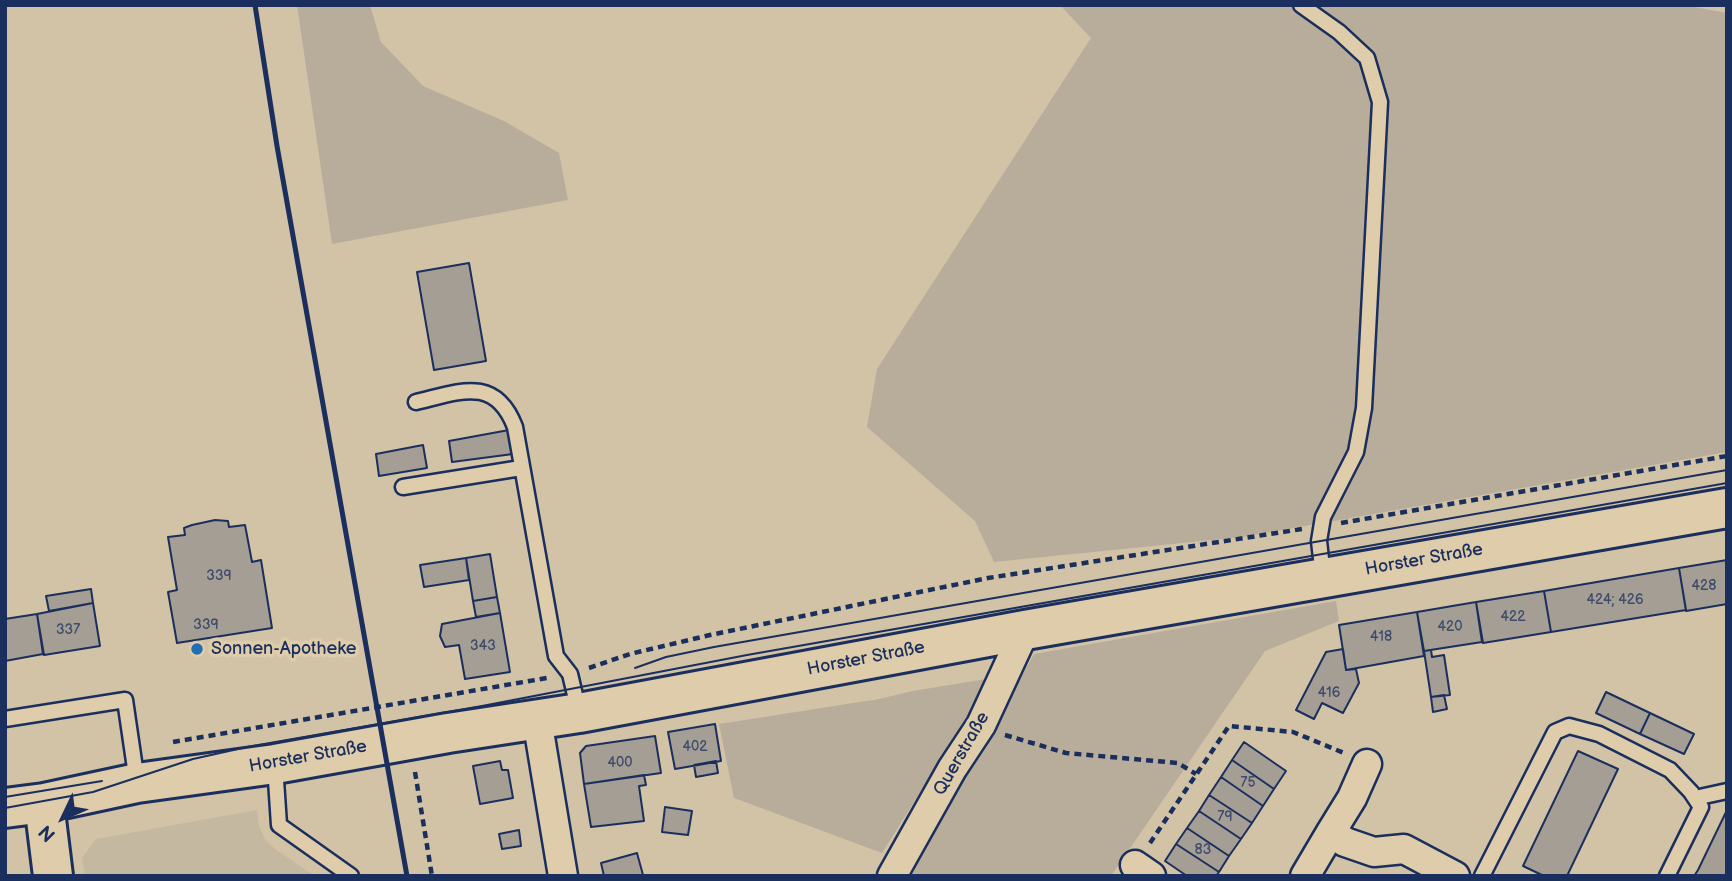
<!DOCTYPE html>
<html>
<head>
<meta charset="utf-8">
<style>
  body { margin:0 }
  #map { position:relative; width:1732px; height:881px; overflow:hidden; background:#d2c3a6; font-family:"Balsamiq Sans",sans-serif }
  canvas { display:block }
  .frame { position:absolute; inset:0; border:7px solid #1b2f5e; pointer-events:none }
  .north { position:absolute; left:28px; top:783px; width:70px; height:70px; -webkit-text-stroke:5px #deccaa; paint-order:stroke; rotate:226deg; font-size:19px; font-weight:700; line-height:28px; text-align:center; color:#1b2f5e }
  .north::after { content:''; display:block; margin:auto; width:24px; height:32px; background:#1b2f5e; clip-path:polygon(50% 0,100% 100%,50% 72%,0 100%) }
</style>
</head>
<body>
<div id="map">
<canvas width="1732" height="881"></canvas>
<div class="frame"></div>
<div class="north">N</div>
</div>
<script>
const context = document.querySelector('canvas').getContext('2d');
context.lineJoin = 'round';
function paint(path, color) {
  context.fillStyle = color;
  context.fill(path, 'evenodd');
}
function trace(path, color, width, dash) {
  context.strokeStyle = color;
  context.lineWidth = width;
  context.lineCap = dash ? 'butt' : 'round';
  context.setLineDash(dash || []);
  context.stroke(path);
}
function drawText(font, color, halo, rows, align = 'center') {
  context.font = font + ' "Balsamiq Sans",sans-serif';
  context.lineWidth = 7;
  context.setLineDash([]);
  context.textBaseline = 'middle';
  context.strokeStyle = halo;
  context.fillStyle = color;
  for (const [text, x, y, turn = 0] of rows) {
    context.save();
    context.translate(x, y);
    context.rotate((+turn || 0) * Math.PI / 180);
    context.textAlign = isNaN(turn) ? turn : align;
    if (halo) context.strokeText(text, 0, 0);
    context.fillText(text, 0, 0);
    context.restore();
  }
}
paint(new Path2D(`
  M257,810L259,826L265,839L275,849L315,876H85L82,858L96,839Z`), '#c4b8a1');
paint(new Path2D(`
  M297,5H370L381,42L423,86L504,121L559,153L568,200L332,244Z
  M1060,5H1683L1727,13V452L1242,537L994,562L975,521L867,427L877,369L1091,38Z
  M1336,601L1339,621L1265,651L1111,876H911L1034,654Z
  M992,678L882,853L734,798L719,724L879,699L913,691Z`), '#b8ad9b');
const building = new Path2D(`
  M469,263L486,361L434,370L417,272Z
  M509,430L513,454L452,462L449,441Z
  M423,445L427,468L379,476L376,454Z
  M215,520L228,521L229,527L245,525L252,562L261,560L272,628L177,643L168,592L177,590L168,537L185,535L184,528L192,525Z
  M490,554L497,597L473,601L466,558Z
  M466,558L469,580L424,587L420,565Z
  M1727,560V604L1686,611L1679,568Z
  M1679,568L1686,610L1551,632L1544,591Z
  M91,589L93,603L49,611L46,596Z
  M1544,591L1551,632L1483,643L1476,602Z
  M497,597L500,613L476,617L473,601Z
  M1476,602L1482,642L1424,651L1417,612Z
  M93,603L100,646L44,655L37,614Z
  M1417,612L1424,656L1346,670L1339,625Z
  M500,613L510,672L465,679L459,645L445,647L440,636L442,624Z
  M37,614L43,654L5,661V619Z
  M1343,649L1346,670L1356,669L1359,683L1343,713L1322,703L1314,719L1296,710L1326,652Z
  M1431,650L1432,657L1444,655L1450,695L1431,697L1424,651Z
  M1606,692L1650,713L1640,734L1596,713Z
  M1444,695L1447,709L1433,712L1431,697Z
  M1650,713L1694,734L1684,754L1640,734Z
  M715,724L721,761L675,769L668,732Z
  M655,736L661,773L584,784L580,753L586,746Z
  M1244,742L1286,771L1274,789L1232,760Z
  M1578,751L1618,769L1567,876H1544L1523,866Z
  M1232,760L1274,789L1263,806L1221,777Z
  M500,761L502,770H508L513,798L480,804L473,766Z
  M716,761L718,773L696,777L694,765Z
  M644,775L646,785L639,786L644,821L591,827L584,784Z
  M1221,777L1263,806L1252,823L1209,795Z
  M1209,795L1252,823L1241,839L1199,811Z
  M665,807L692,811L688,835L662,832Z
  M1727,810V876H1694L1698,870Z
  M1199,811L1241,839L1229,856L1187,828Z
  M1187,828L1229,856L1219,872L1176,844Z
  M519,830L521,846L502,849L499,834Z
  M1176,844L1219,872L1216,876H1187L1165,861Z
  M637,853L643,875L604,876L601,863Z`);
paint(building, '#a59e94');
trace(building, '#1b2f5e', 2);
const lane = new Path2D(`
  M1301,5L1339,32L1367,58L1380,102L1364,408L1356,452L1323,517L1319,541L1323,576
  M416,402C459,392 495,375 515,427L556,656L570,674L579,712
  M403,487L521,468
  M5,719L125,700L137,782
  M275,765L279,825L351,876
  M1695,798L1727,791
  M1482,876L1555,732L1569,726L1599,734L1670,770L1691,792L1701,807L1667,876`);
const street = new Path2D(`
  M537,719L563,876
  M1331,832L1352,798L1367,764
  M1135,865L1151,876
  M892,876L952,769L981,725L1025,630
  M1305,876L1331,832L1345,842L1374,852L1404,849L1455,876`);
const secondary = new Path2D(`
  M44,803L53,876
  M5,808L44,803L137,783L275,764L448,733L579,713L1025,630L1727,508`);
trace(lane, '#1b2f5e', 19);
trace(street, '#1b2f5e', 33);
trace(secondary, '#1b2f5e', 44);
trace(new Path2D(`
  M1341,523L1727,456
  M589,668L630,654L710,635L988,578L1302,529
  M1005,735L1066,753L1178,763L1196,774
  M173,742L547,678
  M415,772L432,876
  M1150,843L1229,726L1293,732L1344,753`), '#1b2f5e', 4.5, [7, 5]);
trace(lane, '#deccaa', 14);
trace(street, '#deccaa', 28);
trace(secondary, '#deccaa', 38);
trace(new Path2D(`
  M635,668L666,657L714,647L1727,470
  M5,797L102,781
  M5,808L93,792L193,759L247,747L482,706L747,655L1727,483`), '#1b2f5e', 2);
trace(new Path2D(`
  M255,5L277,146L407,876`), '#1b2f5e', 5);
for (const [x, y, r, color] of [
  [197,649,7,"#1f6fb2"]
]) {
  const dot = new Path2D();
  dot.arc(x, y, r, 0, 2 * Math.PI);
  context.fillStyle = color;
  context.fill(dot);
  trace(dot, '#deccaa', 2.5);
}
drawText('14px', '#3e4b6c', null, [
  ["339",219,576],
  ["428",1704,586],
  ["424; 426",1615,600],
  ["422",1513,617],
  ["339",206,625],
  ["420",1450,627],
  ["337",68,630],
  ["418",1381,637],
  ["343",483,646],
  ["416",1329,693],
  ["402",695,747],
  ["400",620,763],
  ["75",1248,783],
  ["79",1225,817],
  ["83",1203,850]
]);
drawText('18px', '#1b2f5e', '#deccaa', [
  ["Horster Straße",1424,560,-10],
  ["Horster Straße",866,659,-11],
  ["Querstraße",962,754,-60],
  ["Horster Straße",308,757,-10]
]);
drawText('18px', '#1b2f5e', '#deccaa', [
  ["Sonnen-Apotheke",211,649]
], 'left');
</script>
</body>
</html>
